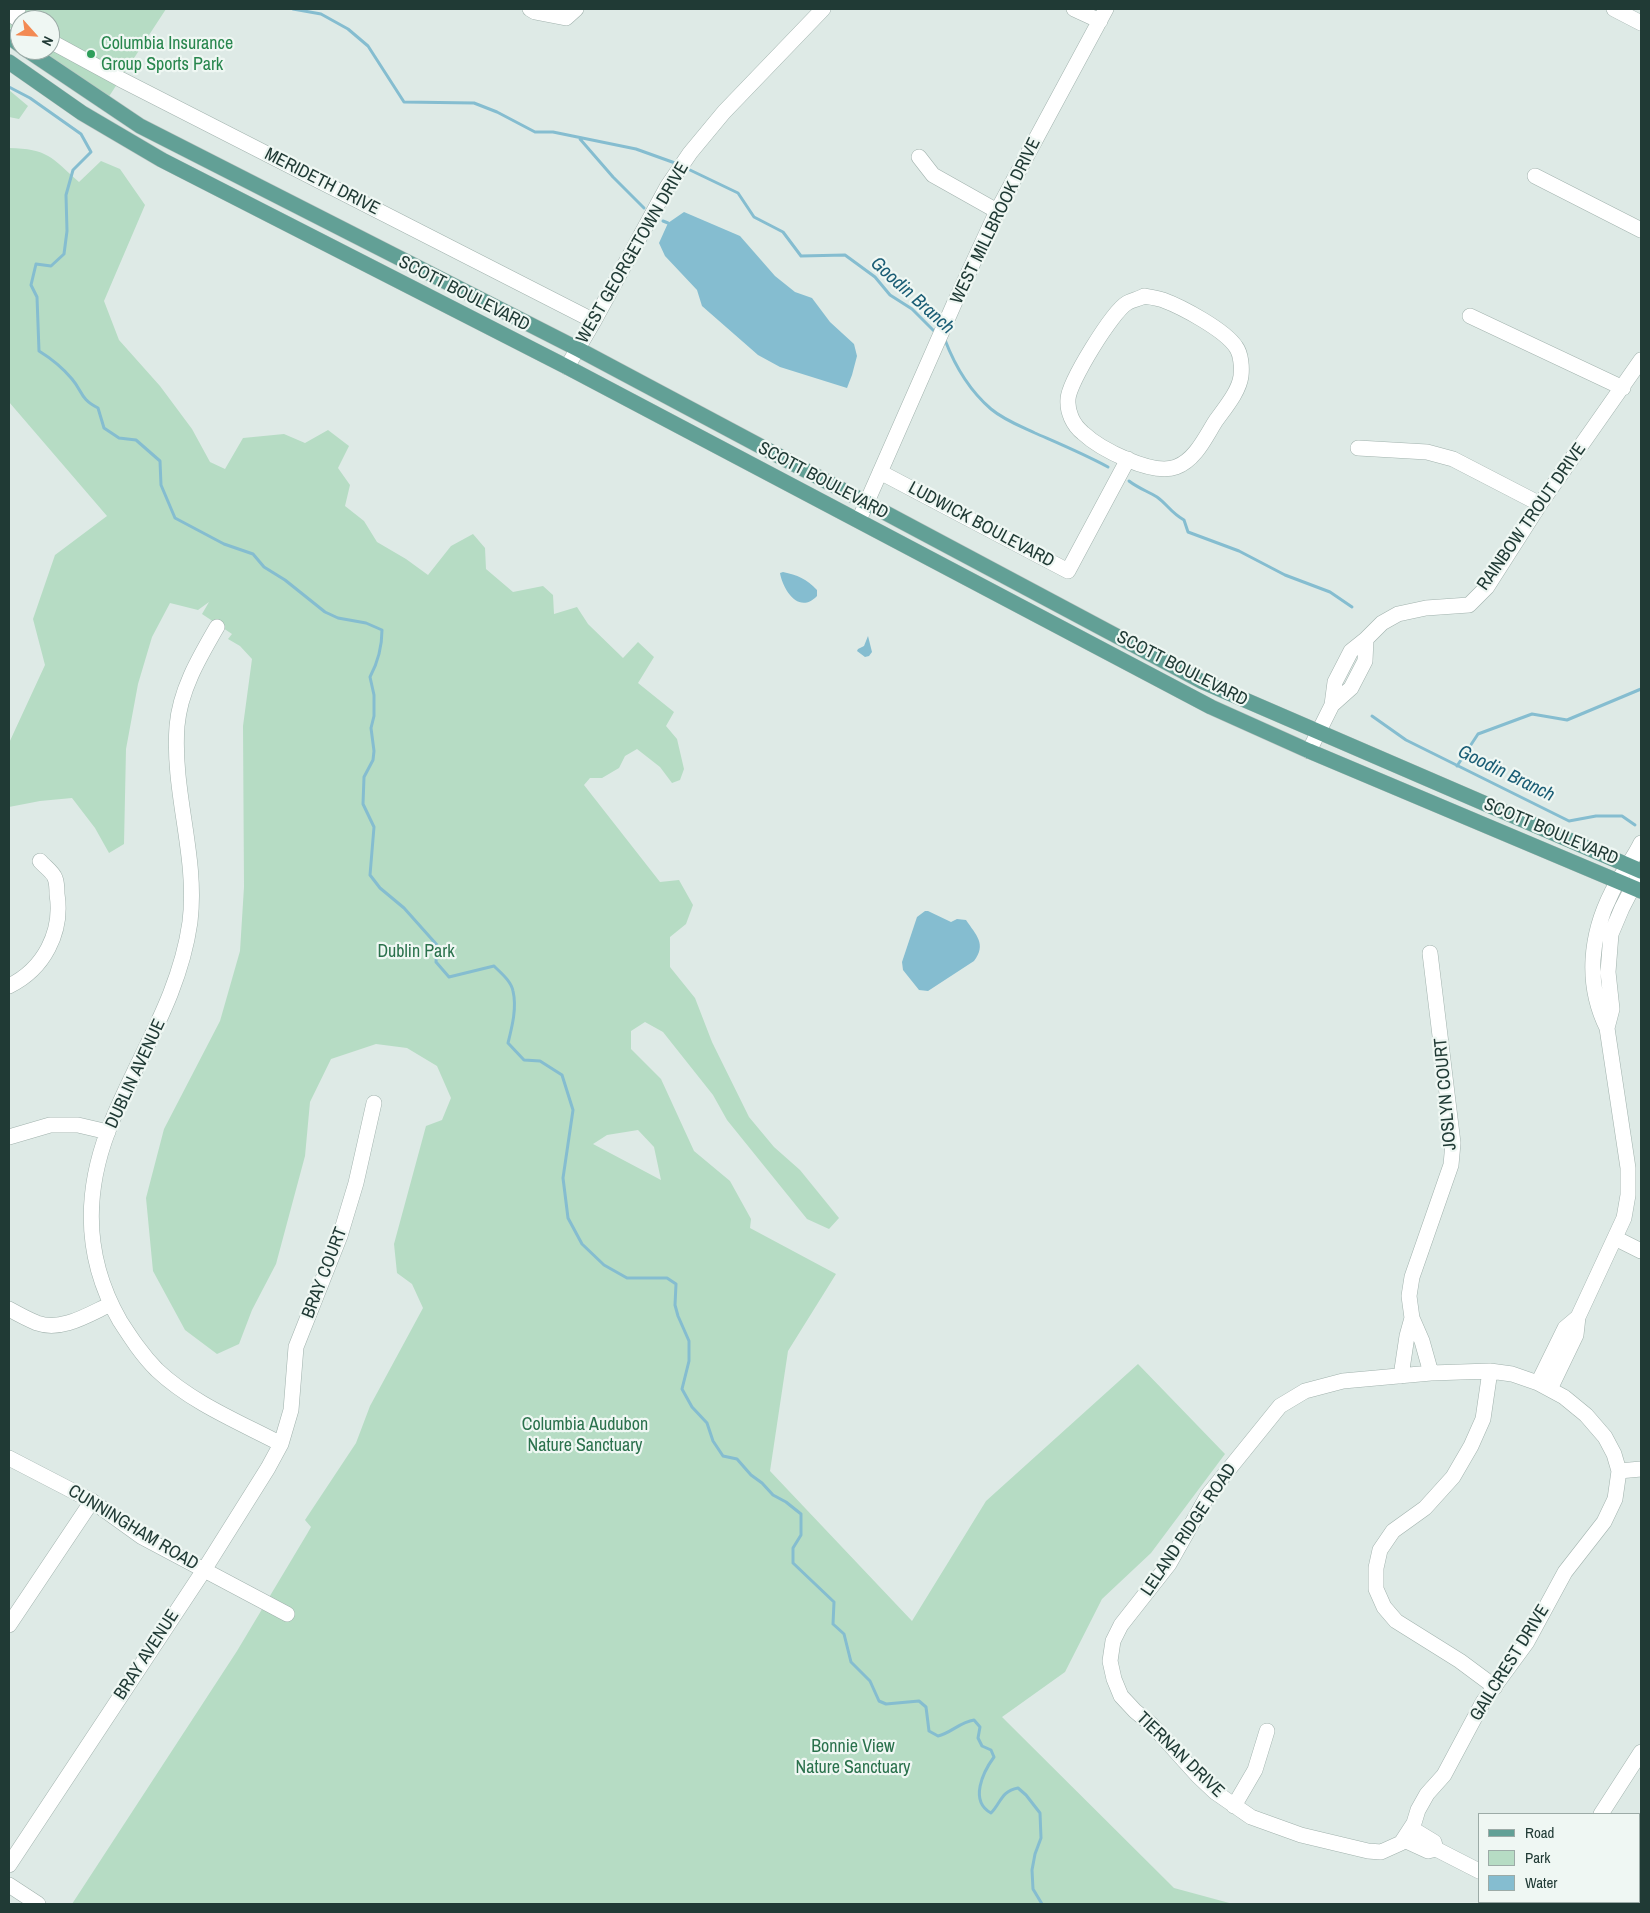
<!DOCTYPE html>
<html>
<head>
<meta charset="utf-8">
<style>
  body { margin:0 }
  #map { position:relative; width:1650px; height:1913px; overflow:hidden; background:#deeae6; font-family:"Archivo Narrow",sans-serif }
  canvas { display:block }
  .frame { position:absolute; inset:0; border:10px solid #203a35; pointer-events:none }
  .legend { position:absolute; left:1478px; top:1813px; width:162px; height:90px; box-sizing:border-box; background:#eff7f3; border:1px solid #9caba7; margin:0; padding:6px 9px; list-style:none; font-size:15px; color:#203a35 }
  .legend li { display:flex; align-items:center; gap:10px; height:25px }
  .legend b { width:25px; border:1px solid #9caba7 }
  .north { position:absolute; left:10px; top:10px; width:50px; height:50px; box-sizing:border-box; background:#eff7f3; border:1px solid #9caba7; border-radius:50%; rotate:116deg; font-size:14px; font-weight:700; line-height:20px; text-align:center; color:#203a35 }
  .north::after { content:''; display:block; margin:auto; width:18px; height:22px; background:#f38a53; clip-path:polygon(50% 0,100% 100%,50% 72%,0 100%) }
</style>
</head>
<body>
<div id="map">
<canvas width="1650" height="1913"></canvas>
<div class="frame"></div>
<ul class="legend">
<li><b style="height:6px;background:#62a096"></b>Road</li>
<li><b style="height:14px;background:#b6dcc4"></b>Park</li>
<li><b style="height:14px;background:#85bdd0"></b>Water</li>
</ul>
<div class="north">N</div>
</div>
<script>
const context = document.querySelector('canvas').getContext('2d');
context.lineJoin = 'round';
function paint(path, color) {
  context.fillStyle = color;
  context.fill(path, 'evenodd');
}
function trace(path, color, width, dash) {
  context.strokeStyle = color;
  context.lineWidth = width;
  context.lineCap = dash ? 'butt' : 'round';
  context.setLineDash(dash || []);
  context.stroke(path);
}
function drawText(font, color, halo, rows, align = 'center') {
  context.font = font + ' "Archivo Narrow",sans-serif';
  context.lineWidth = 4.5;
  context.setLineDash([]);
  context.textBaseline = 'middle';
  context.strokeStyle = halo;
  context.fillStyle = color;
  for (const [text, x, y, turn = 0] of rows) {
    context.save();
    context.translate(x, y);
    context.rotate((+turn || 0) * Math.PI / 180);
    context.textAlign = isNaN(turn) ? turn : align;
    if (halo) context.strokeText(text, 0, 0);
    context.fillText(text, 0, 0);
    context.restore();
  }
}
paint(new Path2D(`
  M9,9H166L108,98L41,50H50V20H20V35L9,27Z
  M9,90L28,106L19,119L9,117Z
  M9,148C48,149 51,157 79,182L101,161L120,169L145,205L104,301L119,340L160,386L192,429L210,462L225,469L243,438L284,434L305,443L328,430L349,446L338,468L350,485L345,506L364,521L377,542L406,559L428,575L451,546L473,534L485,548L486,569L513,592L543,586L553,595L554,614L577,607L588,624L623,658L638,642L654,657L638,683L674,712L666,726L677,739L684,769L680,780L672,783L660,767L637,749L625,756L619,768L602,778H590L584,785L660,882L679,880L693,905L686,924L670,937V967L695,998L712,1042L749,1117L774,1147L800,1170L839,1218L829,1229L807,1219L727,1120L713,1095L663,1032L645,1022L631,1031V1049L661,1079L694,1151L730,1181L751,1219L750,1228L836,1274L788,1351L770,1471L912,1621L986,1501L1138,1364L1225,1454L1151,1553L1102,1599L1065,1672L1002,1717L1174,1888L1233,1904H72L237,1651L307,1534L311,1527L305,1520L356,1443L370,1406L423,1308L412,1284L397,1273L394,1244L426,1126L442,1120L451,1098L437,1066L407,1048L376,1044L331,1059L310,1102L305,1156L276,1264L252,1310L239,1344L217,1354L185,1330L153,1271L146,1198L164,1129L220,1021L240,951L244,887L243,726L252,659L240,646L228,639L232,634L202,614L209,602L198,610L170,603L152,637L138,684L126,749L124,844L109,853L95,828L72,798L40,801L9,807V743L45,665L33,619L55,555L107,516L9,402ZM638,1130L654,1147L661,1180L593,1144L607,1135Z`), '#b6dcc4');
paint(new Path2D(`
  M684,212L740,236L775,276L795,292L812,298L830,322L854,344L857,356L852,375L847,388L780,367L758,355L702,306L697,290L665,256L659,243L668,223Z
  M783,572C797,575 807,579 817,590V596C799,615 783,590 780,573Z
  M868,636L872,652L869,656L865,657L857,651L858,649L864,646Z
  M925,911H928L951,922L957,919L966,920C976,935 987,944 974,961L928,991L919,990L903,970L902,962L917,917Z`), '#85bdd0');
trace(new Path2D(`
  M293,9L321,14L348,29L368,46L404,102L474,103L497,112L535,132H553L636,149L675,163
  M9,87L30,98L81,134L91,152L73,170L66,195L67,231L64,254L51,266L36,264L31,285L37,297L39,351C52,359 62,367 72,379C83,392 80,399 98,408L104,428L119,438L136,440L160,461L161,485L175,518L224,544L253,554L264,567L285,580L325,612L338,618L366,623L382,630C382,647 378,662 370,677L374,695V716L371,728L374,751L373,760L364,777L363,804L374,827L370,875L380,888L404,908L437,945L436,962L449,977L494,966C501,973 511,981 513,991C517,1008 512,1027 508,1043L524,1060L540,1061L562,1075L573,1110L563,1178L568,1218L582,1244L604,1265L627,1278H667L676,1284L675,1305L678,1316L689,1341V1361L682,1389L692,1407L707,1423L713,1441L723,1456L737,1459L751,1475L762,1483L773,1495L786,1502L801,1514V1535L793,1548V1563L834,1602L833,1624L844,1634L851,1662L870,1681L879,1701L886,1704L919,1701L926,1707L929,1731L938,1736C951,1733 960,1722 974,1720L980,1727L978,1738L982,1746L991,1750L994,1757C983,1772 969,1801 991,1813C1001,1803 1001,1791 1018,1788L1026,1795L1040,1813L1041,1838L1035,1854L1032,1870L1033,1889L1042,1904
  M580,139L613,177L644,208
  M690,170L738,193L754,217L783,232L801,256L845,255L875,277L890,295L912,309L936,333
  M663,221L668,223
  M945,340C955,366 970,391 991,409C1004,420 1020,426 1035,433C1060,444 1084,454 1108,467
  M1129,481C1138,488 1147,491 1157,497C1167,504 1171,513 1184,520L1188,532L1239,551L1285,575L1330,592L1352,607
  M1372,716L1406,740L1569,821L1596,816H1622L1635,825
  M1457,766L1478,734L1532,714L1567,720L1641,689`), '#85bdd0', 3);
const minor = new Path2D(`
  M18,9L13,16L20,21
  M530,9L535,12L566,18L576,9
  M1074,9L1100,21
  M1614,9L1641,23
  M50,41L120,79L594,321
  M919,157L933,175L997,211
  M1535,176L1641,230
  M1144,296C1150,297 1157,298 1163,300C1182,307 1225,330 1236,347C1241,354 1242,367 1241,376C1239,392 1224,409 1215,422C1205,438 1195,460 1176,467C1152,476 1100,449 1083,433C1073,425 1067,412 1068,399C1069,382 1112,312 1127,303C1132,300 1139,299 1144,296Z
  M1470,316L1623,388
  M567,367L594,321L667,187L690,153L724,112L823,9
  M1358,448L1427,452L1453,459L1540,504
  M880,472L1068,571L1128,459
  M859,520L954,304L997,211L1106,9
  M217,627C199,658 180,690 177,726C172,793 198,856 190,922C179,1000 135,1060 108,1131C83,1197 85,1260 120,1321C131,1338 142,1355 157,1370C192,1403 239,1422 281,1444
  M1332,705L1351,688L1365,661L1366,639
  M1309,751L1332,705L1335,682L1351,651L1366,639L1382,623L1398,614L1426,608L1469,605L1487,587L1540,504L1641,360
  M1430,953L1453,1143L1451,1165L1412,1277L1409,1296L1412,1318L1422,1341L1431,1373
  M9,986C44,969 63,932 57,894C57,889 57,883 55,878C53,872 44,866 40,861
  M1607,1028L1612,1009L1608,972L1611,934L1622,908L1641,871
  M9,1137L50,1125H78L108,1132
  M1615,1238L1641,1251
  M9,1309C18,1314 27,1319 37,1323C62,1332 89,1314 111,1304
  M1490,1371L1512,1374L1538,1383L1564,1397L1586,1415L1605,1437L1614,1454L1619,1471L1615,1499L1604,1522L1565,1572L1527,1642L1483,1702L1444,1775L1427,1794L1418,1810L1414,1823L1401,1843L1381,1852L1368,1851L1301,1835L1251,1817L1215,1792L1198,1776L1152,1725L1135,1711L1121,1696L1114,1679L1110,1661L1113,1641L1121,1625L1169,1564L1208,1495L1280,1406L1305,1391L1343,1381L1431,1373Z
  M1490,1371L1483,1419L1471,1446L1453,1477L1425,1508L1393,1531L1380,1550L1376,1568V1589L1384,1607L1396,1621L1460,1661L1495,1687
  M1401,1376L1407,1336L1412,1318
  M1538,1383L1565,1328L1578,1317
  M1550,1389L1576,1335L1578,1317L1624,1218L1628,1195V1168L1607,1028C1585,984 1590,935 1612,892C1620,875 1633,860 1641,843
  M9,1458L92,1501L142,1537L287,1614
  M1619,1471L1641,1469
  M9,1625L92,1501
  M1234,1806L1255,1770L1267,1731
  M1601,1814L1641,1752
  M1411,1828L1434,1842L1436,1849
  M1404,1840L1428,1851L1436,1849L1479,1871
  M9,1865L204,1570L268,1468L281,1444L291,1410L296,1347L340,1236L356,1183L374,1103
  M9,1885L38,1904
  M1538,1902L1543,1904`);
const major = new Path2D(`
  M9,37L20,45
  M27,50L140,126L578,349L1201,681L1641,871
  M9,62L82,113L162,160L567,367L1211,707L1309,751L1641,891`);
trace(minor, '#a1b2ad', 16);
trace(major, '#bcc4c2', 16);
trace(minor, '#fff', 15);
trace(major, '#62a096', 15);
for (const [x, y, r, color] of [
  [91,54,5,"#2e9e5b"]
]) {
  const dot = new Path2D();
  dot.arc(x, y, r, 0, 2 * Math.PI);
  context.fillStyle = color;
  context.fill(dot);
  trace(dot, '#eff7f3', 2);
}
drawText('18px', '#27864d', '#eff7f3', [
  ["Columbia Insurance",101,44],
  ["Group Sports Park",101,65]
], 'left');
drawText('18px', '#203a35', '#eff7f3', [
  ["MERIDETH DRIVE",322,182,27],
  ["WEST MILLBROOK DRIVE",996,221,-64],
  ["WEST GEORGETOWN DRIVE",633,253,-60],
  ["SCOTT BOULEVARD",464,294,27],
  ["SCOTT BOULEVARD",823,481,28],
  ["RAINBOW TROUT DRIVE",1532,517,-55],
  ["LUDWICK BOULEVARD",981,525,28],
  ["SCOTT BOULEVARD",1182,669,27],
  ["SCOTT BOULEVARD",1551,832,23],
  ["DUBLIN AVENUE",136,1074,-65],
  ["JOSLYN COURT",1446,1094,-95],
  ["BRAY COURT",325,1273,-69],
  ["CUNNINGHAM ROAD",133,1528,31],
  ["LELAND RIDGE ROAD",1189,1530,-56],
  ["BRAY AVENUE",147,1655,-57],
  ["GAILCREST DRIVE",1510,1663,-58],
  ["TIERNAN DRIVE",1180,1755,44]
]);
drawText('18px', '#2a714c', '#eff7f3', [
  ["Dublin Park",416,952],
  ["Columbia Audubon",585,1425],
  ["Nature Sanctuary",585,1446],
  ["Bonnie View",853,1747],
  ["Nature Sanctuary",853,1768]
]);
drawText('italic 19px', '#1a5d75', '#eff7f3', [
  ["Goodin Branch",912,296,42],
  ["Goodin Branch",1506,774,26]
]);
</script>
</body>
</html>
